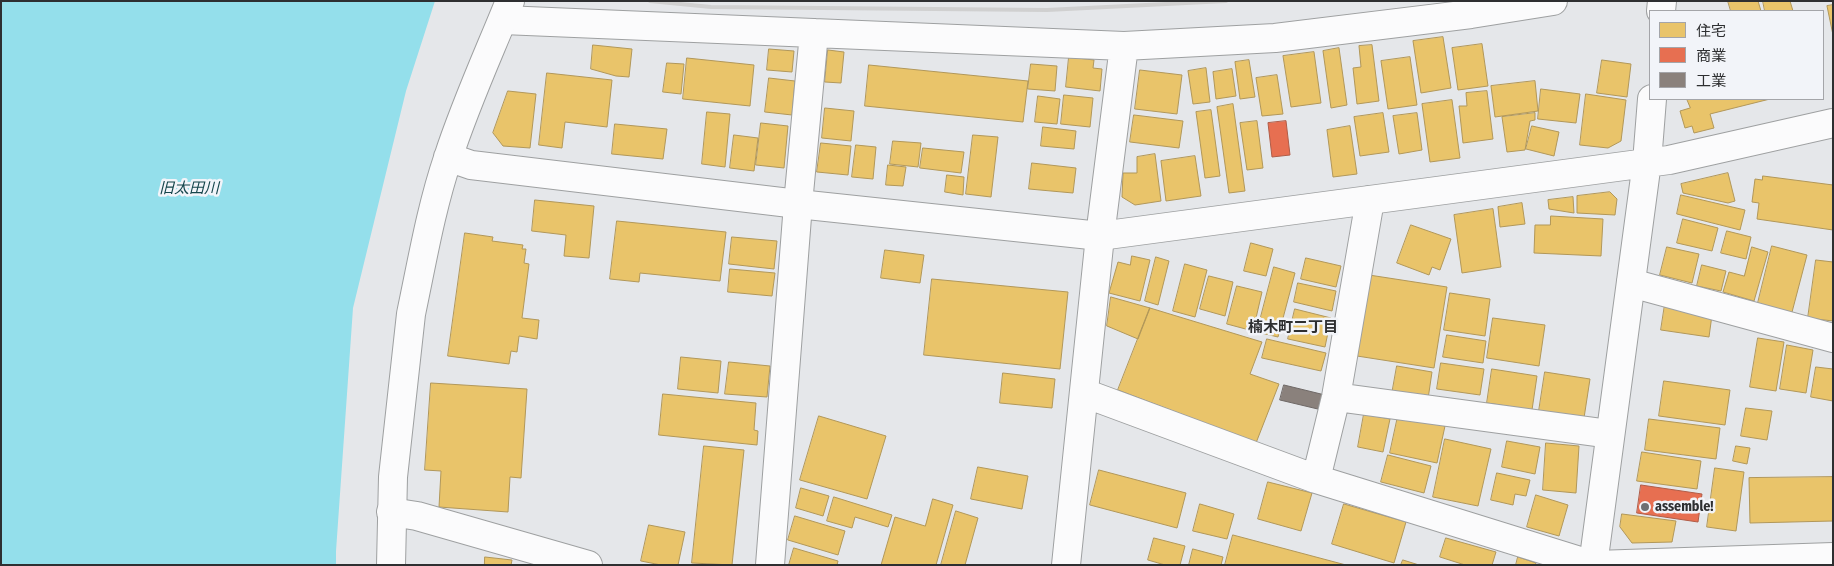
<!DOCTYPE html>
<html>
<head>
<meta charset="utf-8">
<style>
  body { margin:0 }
  #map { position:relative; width:1834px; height:566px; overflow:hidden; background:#e5e7ea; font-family:"Fira Sans Condensed","Noto Sans JP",sans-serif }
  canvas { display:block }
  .frame { position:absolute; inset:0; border:2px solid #2e2f31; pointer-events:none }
  .legend { position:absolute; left:1649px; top:10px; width:175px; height:90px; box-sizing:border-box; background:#f2f4f9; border:1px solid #a4a5a9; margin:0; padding:6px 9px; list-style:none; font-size:15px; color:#2e2f31 }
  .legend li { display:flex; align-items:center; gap:10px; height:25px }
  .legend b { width:25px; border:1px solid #a4a5a9 }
</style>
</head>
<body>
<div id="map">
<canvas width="1834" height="566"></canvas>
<div class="frame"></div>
<ul class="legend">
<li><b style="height:14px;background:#e9c46a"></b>住宅</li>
<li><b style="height:14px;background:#e76f51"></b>商業</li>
<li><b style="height:14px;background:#8a817c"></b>工業</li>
</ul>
</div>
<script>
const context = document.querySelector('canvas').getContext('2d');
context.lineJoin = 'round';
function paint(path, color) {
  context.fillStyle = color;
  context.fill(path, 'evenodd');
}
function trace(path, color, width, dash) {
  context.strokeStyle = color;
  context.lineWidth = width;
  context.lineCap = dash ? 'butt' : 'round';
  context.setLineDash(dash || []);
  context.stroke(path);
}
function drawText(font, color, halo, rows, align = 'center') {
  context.font = font + ' "Fira Sans Condensed","Noto Sans JP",sans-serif';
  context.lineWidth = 5;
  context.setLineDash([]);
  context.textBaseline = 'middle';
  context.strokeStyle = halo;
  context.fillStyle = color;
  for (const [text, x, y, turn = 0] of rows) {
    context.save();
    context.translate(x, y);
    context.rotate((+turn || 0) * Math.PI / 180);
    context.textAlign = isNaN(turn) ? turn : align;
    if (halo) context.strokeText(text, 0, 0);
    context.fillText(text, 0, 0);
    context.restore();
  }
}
paint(new Path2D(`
  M1,1H435L406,91L353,308L336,551V565H1Z`), '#94dfeb');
const homes = new Path2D(`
  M1728,1H1758L1761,11H1731Z
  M1763,1H1790L1793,11H1765Z
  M1833,5V35L1827,6Z
  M1443,37L1451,88L1421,93L1413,41Z
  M1482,44L1488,86L1458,90L1452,48Z
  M593,45L632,49L629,77L616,76L591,69Z
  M1372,45L1379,101L1357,104L1353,68L1361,67L1359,46Z
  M1339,48L1347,105L1331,108L1323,51Z
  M769,49L794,51L792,72L767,70Z
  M828,50L844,52L841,83L825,82Z
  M1314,52L1321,103L1291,107L1283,56Z
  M1069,57L1094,60L1093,68L1102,69L1100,91L1066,87Z
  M1410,57L1417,105L1388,109L1381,61Z
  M687,58L754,65L750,106L683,99Z
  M1249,60L1255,97L1240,99L1235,62Z
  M1602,60L1631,64L1627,97L1597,93Z
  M667,63L684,64L681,94L663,92Z
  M1031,64L1057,66L1055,91L1028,89Z
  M869,65L1028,81L1023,122L865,106Z
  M1206,68L1210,102L1193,104L1188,71Z
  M1232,69L1236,96L1216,99L1213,72Z
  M1140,70L1182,75L1177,114L1135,109Z
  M547,73L612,80L607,127L565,122L562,148L539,145Z
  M1277,75L1283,114L1262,116L1256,78Z
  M769,78L795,81L792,115L765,112Z
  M1535,81L1538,111L1495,117L1491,86Z
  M1541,89L1580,94L1576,123L1538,119Z
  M508,91L536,94L530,148L503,146L493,133Z
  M1487,91L1493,139L1463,143L1459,106H1467L1466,93Z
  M1586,94L1626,100L1621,141L1608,148L1580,145Z
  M1064,95L1093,98L1090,127L1061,124Z
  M1038,96L1060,99L1057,124L1035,122Z
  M1687,99H1770L1710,114L1714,128L1694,133L1692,126L1685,128L1680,111L1690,108Z
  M1452,100L1460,158L1430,162L1422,104Z
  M1233,104L1245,191L1229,193L1217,107Z
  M825,108L854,111L851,141L822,138Z
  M1211,110L1220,176L1205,178L1196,112Z
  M707,112L730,114L725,167L702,164Z
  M1383,113L1389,152L1360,156L1354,117Z
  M1417,113L1422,150L1399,154L1393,116Z
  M1535,113V120L1530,121L1525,150L1507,152L1502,117Z
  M1134,115L1183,121L1179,148L1130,142Z
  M1257,121L1263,168L1247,170L1240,123Z
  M761,123L788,126L784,168L756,165Z
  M615,124L667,129L663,159L612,154Z
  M1350,126L1357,174L1333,177L1327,130Z
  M1532,126L1559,132L1554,156L1526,149Z
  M1043,127L1076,131L1074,149L1041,146Z
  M734,135L758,138L754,171L730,168Z
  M973,135L998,137L991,197L966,194Z
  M893,141L921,143L918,167L890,164Z
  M821,143L851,146L848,175L817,172Z
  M856,145L876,147L873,179L852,177Z
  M923,148L964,152L961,173L920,168Z
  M1155,154L1161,201L1135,205L1122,197L1123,173H1137V157Z
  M1195,156L1201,196L1166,201L1161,161Z
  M1032,163L1076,168L1073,193L1029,189Z
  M888,165L906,167L903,186L886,185Z
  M1728,173L1735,201L1728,203L1683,193L1681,184Z
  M947,175L964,177L963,195L945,192Z
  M1763,176L1833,185V230L1757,219L1759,203L1752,202L1755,179L1762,180Z
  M1610,192L1617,199L1615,215L1577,213V196Z
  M1681,195L1745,210L1740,230L1677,214Z
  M1573,197L1574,213L1549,209L1548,200Z
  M535,200L594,206L589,258L564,256L566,235L532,231Z
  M1522,203L1525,224L1500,227L1498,207Z
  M1493,209L1501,267L1462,273L1454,215Z
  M1551,216L1603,219L1601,256L1534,253L1535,225H1550Z
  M1683,219L1718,228L1712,251L1677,243Z
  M617,221L726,232L720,281L640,273L639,282L610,279Z
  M1411,225L1451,239L1440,270L1432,267L1429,275L1397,263Z
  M1727,231L1751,237L1746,259L1721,253Z
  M465,233L493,237L492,241L523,245L522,249H526L524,263L529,264L522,318L539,320L537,339L519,336L517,352L511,351L509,364L448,356Z
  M732,237L777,241L774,269L729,264Z
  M1251,243L1273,249L1266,276L1244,271Z
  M1772,246L1807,255L1791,316L1757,307Z
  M1667,247L1699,254L1692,283L1660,275Z
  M1752,247L1768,252L1754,301L1723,292L1729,272L1744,276Z
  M885,250L924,255L920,283L881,278Z
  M1132,256L1150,260L1140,301L1109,293L1118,262L1130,265Z
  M1156,257L1169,261L1158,305L1145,301Z
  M1306,258L1341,266L1336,287L1301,279Z
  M1816,260L1833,262V321L1808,318Z
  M1185,264L1207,270L1195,317L1173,311Z
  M1702,265L1726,271L1721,291L1697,286Z
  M1274,267L1295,273L1278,337L1257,332Z
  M730,269L775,273L772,296L728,292Z
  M1369,275L1447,287L1434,368L1357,356Z
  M1209,276L1233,282L1225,316L1200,309Z
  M932,279L1068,292L1060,369L924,355Z
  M1298,283L1336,291L1332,311L1294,302Z
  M1237,286L1262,292L1253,331L1227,324Z
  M1450,293L1490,299L1485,336L1444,330Z
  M1111,297L1150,308L1138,339L1107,326Z
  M1665,304L1712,315L1709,337L1661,330Z
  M1150,308L1262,342L1250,374L1279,384L1256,443L1118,390Z
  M1295,309L1331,318L1325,347L1288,339Z
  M1493,318L1545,325L1539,366L1487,358Z
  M1447,335L1486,341L1483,363L1443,357Z
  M1758,338L1784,342L1776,391L1750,387Z
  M1267,339L1326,353L1321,371L1262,358Z
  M1787,345L1813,350L1806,393L1780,389Z
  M681,357L721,361L718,393L678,389Z
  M729,362L770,366L767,397L725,394Z
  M1441,363L1484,369L1480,395L1437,389Z
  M1397,366L1432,372L1428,399L1392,394Z
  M1816,367L1833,369V401L1811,397Z
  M1492,369L1537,376L1532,410L1487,403Z
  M1545,372L1590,379L1584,418L1539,411Z
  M1003,373L1055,379L1052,408L1000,403Z
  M1664,381L1730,390L1725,425L1659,416Z
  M431,383L527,389L521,478L510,477L508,512L439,507L441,471L425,470Z
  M663,394L756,403L754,430L758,431L757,445L659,435Z
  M1746,408L1772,411L1767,440L1741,436Z
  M1364,414L1390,419L1383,452L1358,447Z
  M819,416L886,436L867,499L800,480Z
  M1398,416L1445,426L1437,463L1390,453Z
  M1649,419L1720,428L1716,459L1645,450Z
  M1445,439L1491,449L1478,506L1433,497Z
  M1507,441L1540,447L1535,474L1502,467Z
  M1546,443L1579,446L1576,493L1543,490Z
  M704,446L744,450L732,565L692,563Z
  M1736,446L1750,448L1747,464L1733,461Z
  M1642,452L1701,461L1697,489L1637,481Z
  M1388,455L1431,466L1424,493L1381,482Z
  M978,467L1028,476L1022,509L971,499Z
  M1715,468L1744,472L1736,531L1707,527Z
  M1099,470L1186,493L1177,528L1090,505Z
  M1497,473L1530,480L1526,496L1515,494L1513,505L1491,500Z
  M1833,477V521L1750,523L1749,478Z
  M1268,482L1312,493L1301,531L1258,519Z
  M801,488L829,496L823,516L796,508Z
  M1536,495L1568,505L1559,536L1527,527Z
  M834,497L892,515L888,527L855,517L852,528L827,521Z
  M933,499L953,505L936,565H881L895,517L925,526Z
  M1200,504L1234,514L1227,539L1193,531Z
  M1344,504L1406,522L1394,563L1332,544Z
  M956,511L978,518L965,565H941Z
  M1622,514L1676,521L1672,542L1632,543L1620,527Z
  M795,516L845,531L838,555L788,540Z
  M649,525L685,532L678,565H661L641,561Z
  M1233,535L1346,565H1225Z
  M1154,538L1185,546L1180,565H1165L1148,560Z
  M1446,538L1496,552L1492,565H1465L1440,557Z
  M794,548L838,561L837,565H789Z
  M1193,549L1223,557L1221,565H1189Z
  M485,557L512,560L511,565H476H484Z
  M1518,557L1536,563L1535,565H1516Z
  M1403,560L1419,565H1401Z`);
paint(homes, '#e9c46a');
trace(homes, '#b19759', 1);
const shops = new Path2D(`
  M1286,121L1290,155L1272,157L1268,123Z
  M1641,485L1702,494L1698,522L1637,513Z`);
paint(shops, '#e76f51');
trace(shops, '#b05c47', 1);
const industry = new Path2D(`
  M1284,385L1325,395L1322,410L1280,400Z`);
paint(industry, '#8a817c');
trace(industry, '#6e6866', 1);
const minor = new Path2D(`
  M503,20L1124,46L1275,38L1471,14L1553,1
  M1631,283L1833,338
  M1084,393L1316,479L1593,565
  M1336,397L1610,434
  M1316,479L1336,397L1370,200
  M391,512L417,516L588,565
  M770,565L798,204L814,33
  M1066,565L1100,236L1124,46
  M1596,565L1833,557`);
const tertiary = new Path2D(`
  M1661,11L1662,1
  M448,157L471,165L798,204L1100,236L1669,160L1833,123
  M391,565L393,477L411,314C422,262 431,208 448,158C465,105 489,53 510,1
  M1593,565L1647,162L1652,99`);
trace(minor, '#9ea0a1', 30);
trace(tertiary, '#9ea0a1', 30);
trace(minor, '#fbfbfc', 28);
trace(tertiary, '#fbfbfc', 28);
trace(new Path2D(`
  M650,1L711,7L1047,10L1226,1`), '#d0d0d0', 4);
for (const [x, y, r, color] of [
  [1645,507,5,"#6e6f72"]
]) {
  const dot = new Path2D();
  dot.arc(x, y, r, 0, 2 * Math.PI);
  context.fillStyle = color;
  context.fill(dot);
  trace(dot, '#f2f4f9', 2);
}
drawText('bold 14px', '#2e2f31', '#f2f4f9', [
  ["assemble!",1655,507]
], 'left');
drawText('italic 15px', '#15454c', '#f2f4f9', [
  ["旧太田川",189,189]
]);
drawText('bold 15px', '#2e2f31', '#f2f4f9', [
  ["楠木町二丁目",1293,328]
]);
</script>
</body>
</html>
